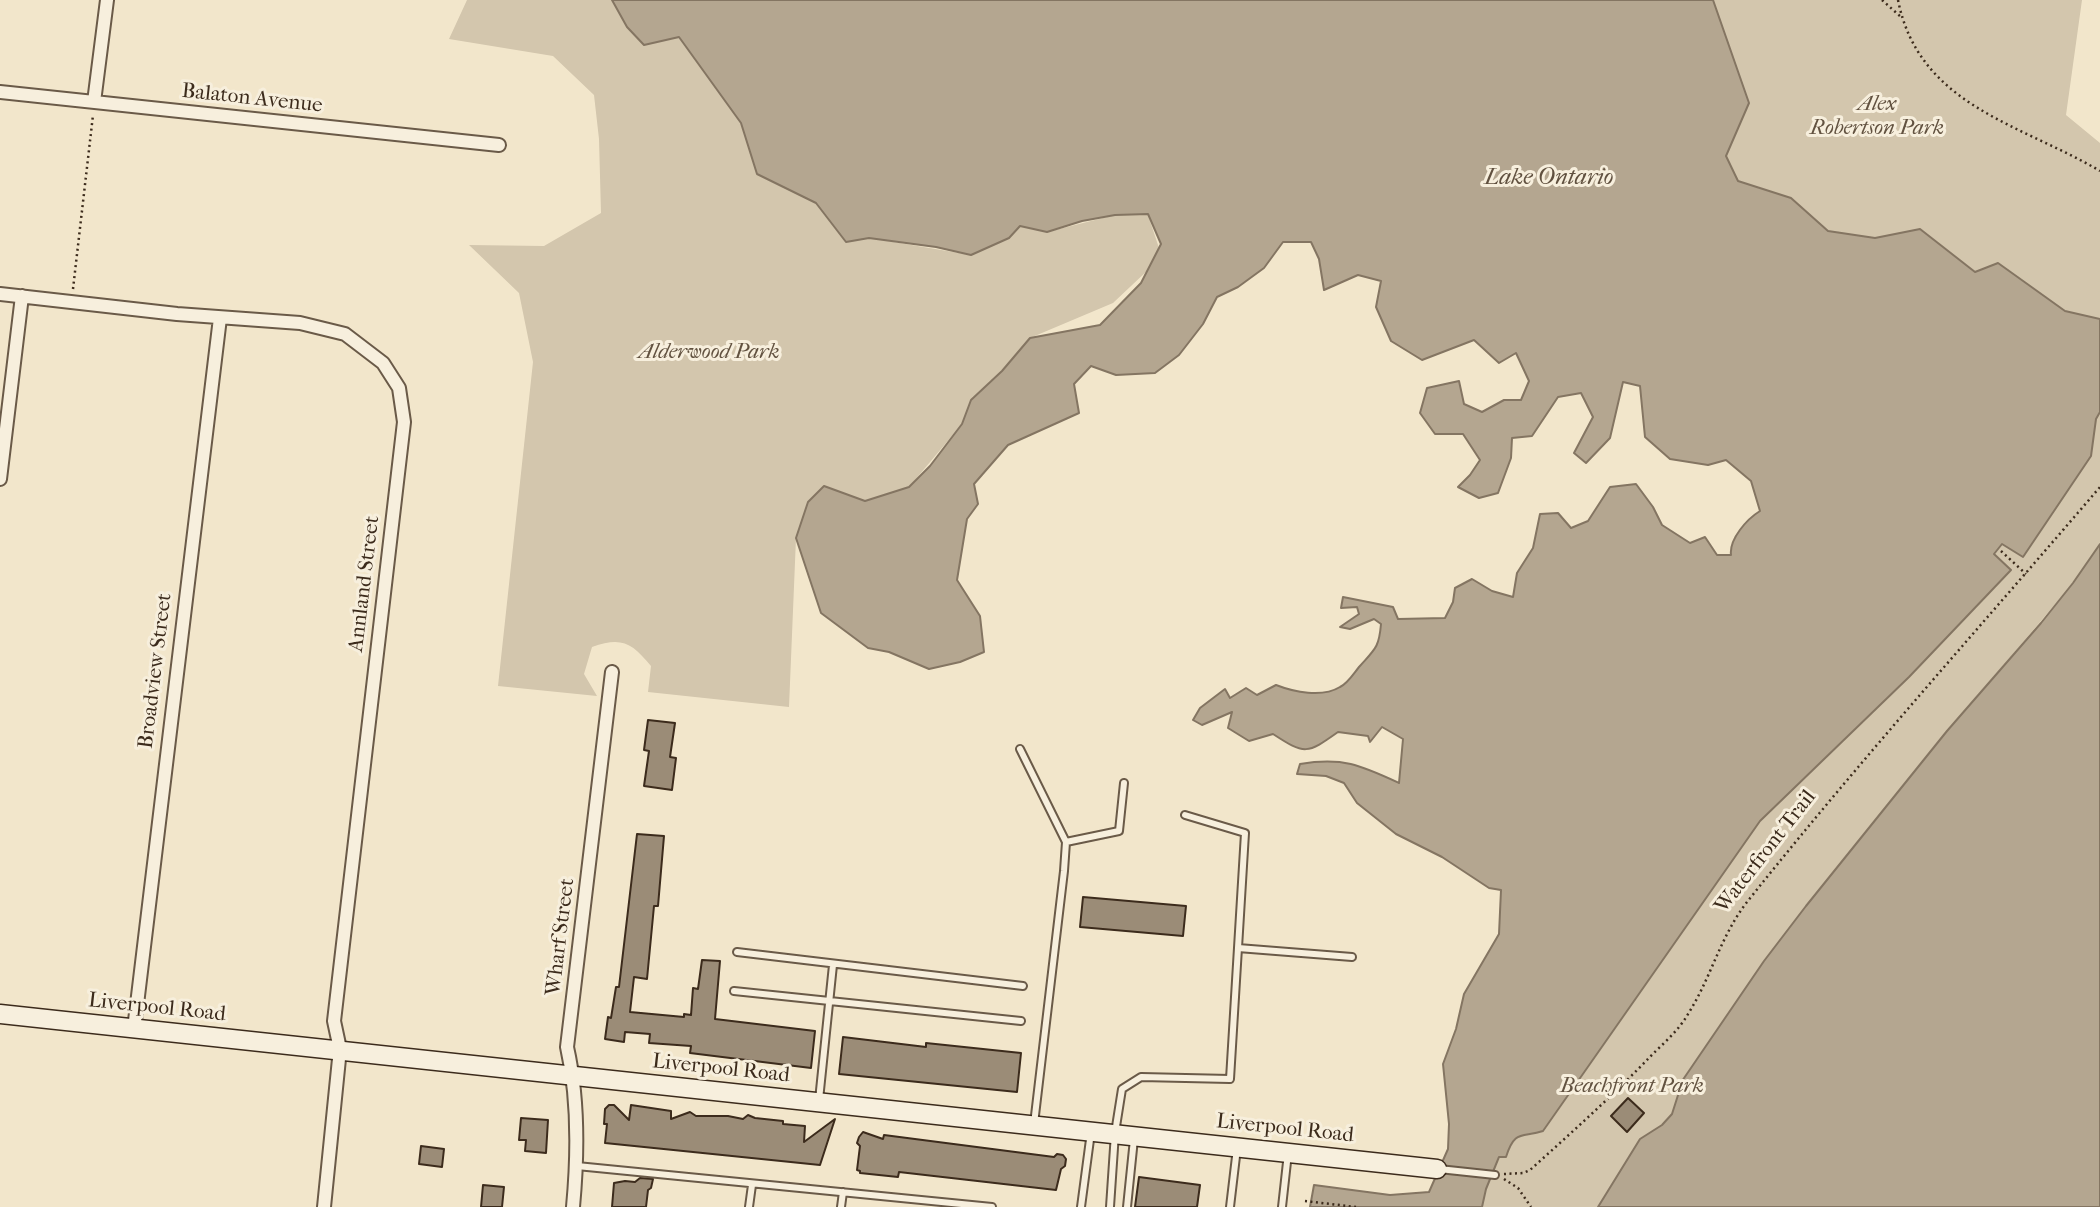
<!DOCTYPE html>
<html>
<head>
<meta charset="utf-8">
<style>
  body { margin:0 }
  canvas { display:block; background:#f2e6cb }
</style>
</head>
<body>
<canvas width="2100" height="1207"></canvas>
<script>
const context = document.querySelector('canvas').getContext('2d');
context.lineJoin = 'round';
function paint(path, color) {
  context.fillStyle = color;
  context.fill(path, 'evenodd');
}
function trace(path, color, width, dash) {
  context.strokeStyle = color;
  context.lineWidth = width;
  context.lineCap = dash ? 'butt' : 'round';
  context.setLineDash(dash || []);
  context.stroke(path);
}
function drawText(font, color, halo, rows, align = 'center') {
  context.font = font + ' "IM FELL French Canon",serif';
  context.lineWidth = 6;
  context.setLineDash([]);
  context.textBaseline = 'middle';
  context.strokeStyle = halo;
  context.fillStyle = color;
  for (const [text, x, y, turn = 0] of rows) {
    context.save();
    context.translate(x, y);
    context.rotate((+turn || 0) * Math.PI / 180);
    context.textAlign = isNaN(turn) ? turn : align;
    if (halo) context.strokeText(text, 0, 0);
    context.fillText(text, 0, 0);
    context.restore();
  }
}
paint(new Path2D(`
  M467,0H612L627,27L679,37L741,123L757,174L816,203L846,242L870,238L971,255L1020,226L1047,232L1115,215H1148L1159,248L1148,270L1113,303L1030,338L1002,371L971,400L962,424L909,487L865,501L824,486L808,502L796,538L789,707L648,692L651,666C632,643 622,636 592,647L584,674L597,696L498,686L533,362L519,293L469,245L544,246L601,213L599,139L594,95L553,56L449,39Z
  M1656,0H2082L2066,115L2100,143V334L1754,228Z
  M2100,412V544L2098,547L2073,583L1947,732L1806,906L1764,961L1680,1083V1092L1672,1114L1662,1125L1640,1139L1598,1207H1482L1486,1189L1500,1157H1506C1516,1129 1522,1139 1544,1131L1760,821L1909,677L2011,571L1993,555L2002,544L2024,556L2091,456L2096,418Z`), '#d3c6ad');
const water = new Path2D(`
  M612,0H1713L1749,103L1726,156L1738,181L1791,198L1828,231L1875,238L1920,229L1975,272L1998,263L2065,311L2100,319V412L2096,419L2091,456L2023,557L2002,544L1994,554L2011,570L1909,677L1760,821L1543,1131C1522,1138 1515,1129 1506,1157H1499L1486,1189L1482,1207H1310L1314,1185L1390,1195L1429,1192L1448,1149L1449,1124L1443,1064L1456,1029L1464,994L1499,934L1501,890L1489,888L1442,857L1396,834L1357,803L1344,783L1326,776L1297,774L1300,764C1343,757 1360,765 1399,783L1403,739L1382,727L1370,742L1368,736L1338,732C1307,754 1305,755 1273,734L1249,741L1228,728L1232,712L1202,725L1193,720L1200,708L1225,689L1230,698L1246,688L1257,695L1276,685C1294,692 1322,698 1340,687C1348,683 1354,673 1359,667C1375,649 1379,648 1381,624L1374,619L1350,629L1340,627L1359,614L1357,607L1341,608L1343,597L1393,607L1398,619L1445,618L1453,602L1455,588L1472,579L1492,591L1513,597L1517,573L1533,548L1540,514L1558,513L1571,528L1588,521L1610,487L1636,484L1653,507L1662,525L1690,543L1705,537L1717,555H1731C1729,539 1747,519 1760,511L1751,481L1726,460L1708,465L1670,459L1645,437L1640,386L1623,382L1610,438L1586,463L1574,453L1593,417L1581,393L1558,397L1532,436L1512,438L1511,458L1498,493L1479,498L1458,487L1470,475L1480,460L1463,434H1435L1420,413L1427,388L1459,381L1464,404L1482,412L1504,400H1521L1529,381L1516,353L1499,363L1474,340L1422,360L1391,341L1376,307L1381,281L1358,275L1324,290L1319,259L1311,242H1283L1264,268L1238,287L1217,297L1203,324L1179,355L1155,373L1116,375L1091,366L1074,384L1079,413L1008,445L974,484L978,504L967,519L957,580L980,616L984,652L960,662L929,669L889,652L868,648L821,613L796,538L808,502L824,486L865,501L909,487L930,466L962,424L971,400L1002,371L1030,338L1100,325L1141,283L1161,244L1148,214L1115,215L1082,221L1047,232L1020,226L1009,238L971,255L936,247L869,238L846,242L816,203L757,174L741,123L679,37L644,45L627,27Z
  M2100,544V1207H1598L1640,1139L1662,1125L1672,1114L1679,1092L1680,1084L1764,961L1806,906L1947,731L2041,623L2073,583Z`);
paint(water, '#b4a690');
trace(water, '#847562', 2);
const building = new Path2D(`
  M648,720L675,723L670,757L676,758L672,790L644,786L649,751L644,750Z
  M637,834L664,836L658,906H654L647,979L634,977L630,1012L684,1017V1014L691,1015L693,988L698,989L702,960L720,961L715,1019L815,1031L811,1068L690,1053L691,1046L649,1043L650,1034L625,1032L624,1042L605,1039L608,1017L611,1018L616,987H619Z
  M1083,897L1186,906L1183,936L1080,927Z
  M843,1037L926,1047V1043L1021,1053L1017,1092L839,1074Z
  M1628,1098L1644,1113L1627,1132L1611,1116Z
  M609,1105H614L629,1120L631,1105L671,1111V1119L690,1112L696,1116H728L743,1119L748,1115L755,1118L783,1121V1124L805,1126L804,1142L835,1119L820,1165L605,1143L607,1124H604L605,1109Z
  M521,1118L548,1120L546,1153L525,1151L526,1140H519Z
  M863,1132L883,1139L884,1135L1054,1157L1057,1154L1063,1155L1066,1159L1065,1166L1061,1169L1056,1190L899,1172L898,1177L860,1173V1171L857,1170L860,1146L857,1143L859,1137Z
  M421,1146L444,1149L442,1167L419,1164Z
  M1139,1177L1200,1185L1197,1207H1135Z
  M640,1178L653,1179L651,1188L648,1190L646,1207H612L614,1183L625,1181L635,1182Z
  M483,1185L504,1187L502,1207H481Z`);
paint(building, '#9b8c77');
trace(building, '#3c2b1c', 2);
const lane = new Path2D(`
  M1020,749L1066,842L1064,871L1034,1124
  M1066,842L1119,831L1124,783
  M1238,948L1352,957
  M737,952L1023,986
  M734,991L1021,1021
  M819,1100L833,965
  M577,1166L992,1207
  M1439,1169L1495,1175
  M749,1207L752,1185
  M841,1207L843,1192
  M1081,1207L1091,1132
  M1110,1207L1115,1133L1122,1089L1141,1077L1230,1079L1245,833L1185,815
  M1127,1207L1134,1139
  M1230,1207L1237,1148
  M1282,1207L1288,1153`);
const street = new Path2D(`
  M0,92L499,145
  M94,102L107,0
  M0,294L177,314L300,323L345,334L383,363L399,388L404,422L334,1021L340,1049L324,1207
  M0,479L22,296
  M134,1029L220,318
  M573,1207C578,1154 579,1100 567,1047L612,672`);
const secondary = new Path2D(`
  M0,1014L1437,1169`);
trace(lane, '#6a5a48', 10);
trace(street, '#6a5a48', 16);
trace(secondary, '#3c2b1c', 21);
trace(new Path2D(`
  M1882,0L1901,17
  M1898,0C1919,106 2021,124 2100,171
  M73,289L93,115
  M2001,551L2026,574
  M1504,1174L1523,1173L1530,1170C1570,1134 1609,1099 1646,1061C1660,1046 1678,1032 1688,1014C1711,978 1720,937 1747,902C1860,760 1982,625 2100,487
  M1504,1179L1518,1188L1531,1207
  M1305,1201L1356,1207`), '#3c2b1c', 2.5, [2, 3.5]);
trace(lane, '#f7efdd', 6);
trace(street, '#f7efdd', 12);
trace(secondary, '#f7efdd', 18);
drawText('21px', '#3c2b1c', '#f7efdd', [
  ["Balaton Avenue",252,99,6],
  ["Annland Street",365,584,-83],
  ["Broadview Street",156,671,-83],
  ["Waterfront Trail",1766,852,-52],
  ["Wharf Street",561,937,-83],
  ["Liverpool Road",157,1008,6],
  ["Liverpool Road",721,1069,6],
  ["Liverpool Road",1285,1129,6]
]);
drawText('italic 21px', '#625240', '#f7efdd', [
  ["Alex",1877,105],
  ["Robertson Park",1877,129],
  ["Alderwood Park",709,353],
  ["Beachfront Park",1632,1087]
]);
drawText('italic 23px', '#60503f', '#f7efdd', [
  ["Lake Ontario",1549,178]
]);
</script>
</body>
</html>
